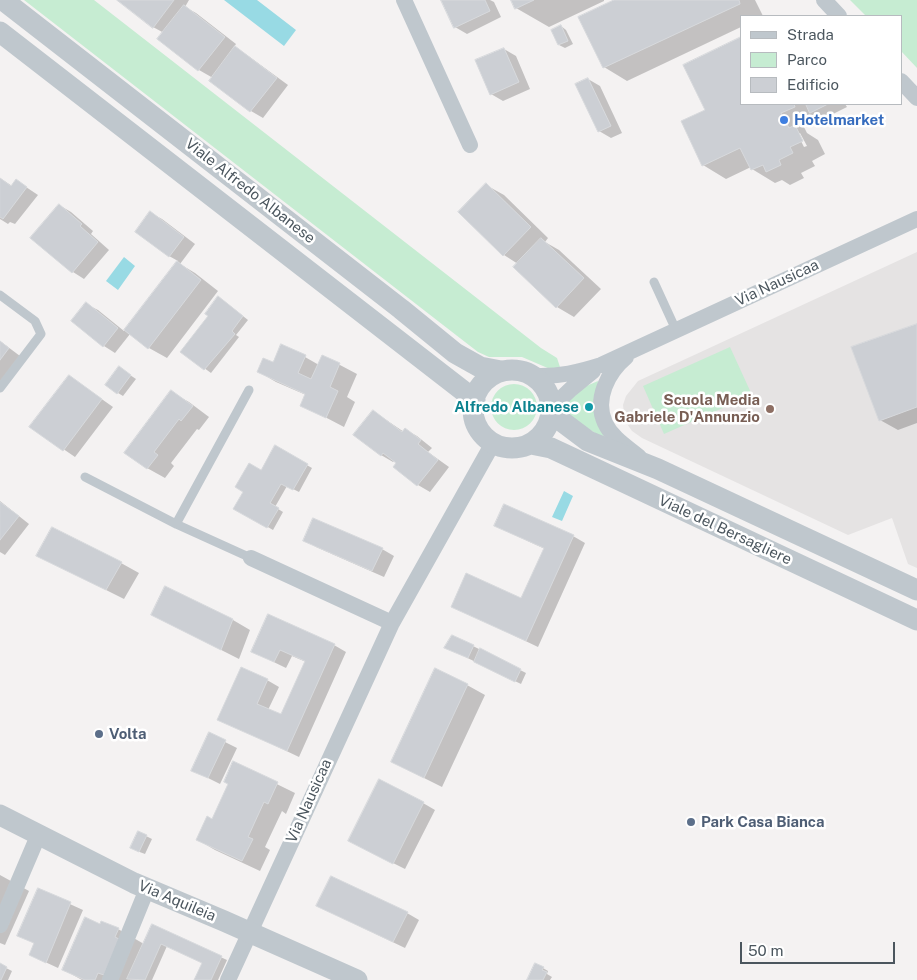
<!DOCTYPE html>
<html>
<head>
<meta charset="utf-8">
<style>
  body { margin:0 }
  #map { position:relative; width:917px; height:980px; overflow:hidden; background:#f4f2f2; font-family:"Public Sans",sans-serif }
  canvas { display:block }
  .legend { position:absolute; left:740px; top:15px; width:162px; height:90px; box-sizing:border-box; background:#fff; border:1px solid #b7bbbf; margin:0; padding:6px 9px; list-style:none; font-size:15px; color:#4b565e }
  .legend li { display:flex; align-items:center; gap:10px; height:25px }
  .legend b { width:25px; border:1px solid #b7bbbf }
  .scale { position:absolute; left:740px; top:942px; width:155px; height:22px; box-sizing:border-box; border:2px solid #4b565e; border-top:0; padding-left:6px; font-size:15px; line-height:18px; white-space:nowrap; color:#4b565e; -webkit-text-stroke:4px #fff; paint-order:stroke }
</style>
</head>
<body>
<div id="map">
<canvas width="917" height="980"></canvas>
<ul class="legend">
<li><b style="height:6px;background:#bfc7cd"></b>Strada</li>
<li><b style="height:14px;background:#c6ecd2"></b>Parco</li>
<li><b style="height:14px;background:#cccfd4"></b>Edificio</li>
</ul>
<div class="scale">50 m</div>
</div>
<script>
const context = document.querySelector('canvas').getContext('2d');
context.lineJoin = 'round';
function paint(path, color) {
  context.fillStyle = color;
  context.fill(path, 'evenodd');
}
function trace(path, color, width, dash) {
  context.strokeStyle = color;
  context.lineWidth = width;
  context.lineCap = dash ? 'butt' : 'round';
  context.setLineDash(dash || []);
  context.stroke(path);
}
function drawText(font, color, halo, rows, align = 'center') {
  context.font = font + ' "Public Sans",sans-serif';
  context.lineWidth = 5;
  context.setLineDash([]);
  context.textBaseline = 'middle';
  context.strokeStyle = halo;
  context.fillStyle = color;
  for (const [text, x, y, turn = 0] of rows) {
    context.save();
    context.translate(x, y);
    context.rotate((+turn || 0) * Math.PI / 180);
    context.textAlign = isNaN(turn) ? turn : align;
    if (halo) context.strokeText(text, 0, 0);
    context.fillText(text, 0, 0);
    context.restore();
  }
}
paint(new Path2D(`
  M917,252V568L908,564L892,518L848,535L642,438L632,431L625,421L623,405L626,396L638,381Z`), '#e5e3e3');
paint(new Path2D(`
  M24,0H94L541,348L557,358L561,370L550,369L522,357H489L478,352L465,342Z
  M850,0H917V68L901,51V16H866Z
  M730,347L752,395L664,434L643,386Z
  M598,381L595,418L606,440L567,415C563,396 583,387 598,381Z
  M491 407a23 23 0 1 1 46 0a23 23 0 1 1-46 0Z`), '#c6ecd2');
paint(new Path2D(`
  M224,0H257L296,30L284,46Z
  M124,257L135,266L118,290L106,281Z
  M564,491L573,496L562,521L552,517Z`), '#98dae4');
paint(new Path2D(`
  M119,0H189L185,7L196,13L236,44L234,47L247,55L288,85L263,118L251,111L211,80L213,78L199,70L159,39L164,33L153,27Z
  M442,0H490L494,2L501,17L467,34L455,27Z
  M512,0H604V1L549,27L516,8Z
  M617,0H755L763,16H741V27L627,81L604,67Z
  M561,26L566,30L573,44L565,48L559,45L553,30Z
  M504,49L516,56L530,89L503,101L491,94Z
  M588,79L600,86L622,133L611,138L599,131Z
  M741,104H845L847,107L823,119L815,114L818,120L804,127L807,133L818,140L825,154L812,161L815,166L801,173L804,178L790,185L782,180L775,183L752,169L751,167L726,179L703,165ZM797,133H800L807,146L804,147Z
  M0,178L12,186L17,181L38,195L15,224L10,222L8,224L0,219Z
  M486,185L504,195L548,238L545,242L559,250L601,289L574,317L557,307L518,264L504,255L460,212Z
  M59,205L71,212L93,231L91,234L109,250L84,279L73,272L32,238Z
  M151,213L162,219L195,244L180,264L195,273L218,291L167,358L149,348L130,334L115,353L104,346L86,304L98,310L124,331L178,261L169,256Z
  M224,301L248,320L236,335L239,337L211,373L182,352Z
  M917,326V423L898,430L880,420Z
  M0,341L20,356L0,383Z
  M323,356L357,374L347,397L355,402L344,427L302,405L306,395L276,382L259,372L274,364L305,357L319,365Z
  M124,371L136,379L123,396L118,393Z
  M69,376L113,407L75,457L31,427Z
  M171,392L189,402L209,417L199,430L197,429L171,463L174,466L165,478L147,468Z
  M373,411L404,432L406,430L417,436L432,448L428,452L449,467L430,492L418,485L395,467L398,463L395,460L393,462L381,455Z
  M275,447L312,468L299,492L287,486L275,507L283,512L273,530L235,508L261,472Z
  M0,501L29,524L5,555L0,552Z
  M508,532L573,536L585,543L538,647L452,606L522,600L545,549Z
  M305,540L382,549L394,556L384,577L316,547Z
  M38,556L121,563L139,573L124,599Z
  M152,615L233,620L250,630L239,659Z
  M334,645L346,652L299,757L219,719L267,680L279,687L268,710L281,716L306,662L292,656L286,668L253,652Z
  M473,646L526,673L521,684L451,650Z
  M467,685L485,695L442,787L392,762Z
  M225,742L237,748L220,784L192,770Z
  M234,763L295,793L286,814L282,811L265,847L270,850L260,871L215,850L198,840L213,820L230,784Z
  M423,803L435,810L405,869L361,847Z
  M146,836L152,839L145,854L137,851Z
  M0,875L29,891L5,945L0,943Z
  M39,890L83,910L58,968L30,955L35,944L19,935Z
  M317,906L407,913L419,920L405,948Z
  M102,923L118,929L144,944L153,926L227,960L218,980H195L203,963L167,946L152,980H82L64,970Z
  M0,965L12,971L8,980H0Z
  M543,968L548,971L547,974L552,977L550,980H528Z`), '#0003');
const building = new Path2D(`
  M117,0H174L153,28Z
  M441,0H485L490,11L454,28Z
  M511,0H534L515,9Z
  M614,0H739L740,4L603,68L578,17Z
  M184,5L225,37L198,71L157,39Z
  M561,25L568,41L558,45L551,30Z
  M741,37V104H794L795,107L781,113L789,128L795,125L803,141L790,147L793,153L779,160L781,165L766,172L763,165L751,170L740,148L702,166L681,121L705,110L683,65Z
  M235,46L277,78L250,112L209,81Z
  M504,48L519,82L490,95L475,60Z
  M588,78L611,126L598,132L575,84Z
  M806,104H828L810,113Z
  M0,178L11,186L16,179L27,187L3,219L0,217Z
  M486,183L531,227L503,256L458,212Z
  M59,204L82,224L80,226L98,242L72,273L30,238Z
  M150,211L184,237L169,257L135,232Z
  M541,238L584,278L556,308L513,267Z
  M177,261L201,280L148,349L124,330Z
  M218,296L243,316L232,331L235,334L204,370L180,352L208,316L205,314Z
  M86,302L118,328L103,347L71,321Z
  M917,324V407L879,421L851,347Z
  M0,341L9,348L0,360Z
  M281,344L306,355L298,373L311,379L322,355L340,363L330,387L338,391L326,418L300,406L305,394L257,372L263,358L273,362Z
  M119,366L131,375L117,394L105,385Z
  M69,375L102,399L63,451L29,427Z
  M171,390L193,406L181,421L179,419L154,452L158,455L147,469L124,453Z
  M373,410L402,432L405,428L421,440L418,444L438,460L417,486L393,467L396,463L383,453L381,456L353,435Z
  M275,445L308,464L293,490L281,484L270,503L279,508L267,528L233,509L243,492L235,487L249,463L261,470Z
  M0,502L19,516L0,540Z
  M504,504L574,535L526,641L451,607L466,573L521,598L544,548L494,526Z
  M313,518L383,548L372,571L303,541Z
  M52,527L122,562L106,590L36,556Z
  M165,586L233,619L221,650L151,615Z
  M268,614L335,644L287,751L217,720L241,667L268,679L257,704L281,714L305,661L280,650L274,662L251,652Z
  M452,635L474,645L468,658L444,648Z
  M480,648L521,669L515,682L474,662Z
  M435,668L468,684L424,778L391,762Z
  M209,732L226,740L208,778L191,771Z
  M233,761L278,782L268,804L264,802L248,837L253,839L242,861L196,840L207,816L212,819L228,784L224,782Z
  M379,779L424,802L393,864L348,841Z
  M138,831L147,835L139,852L130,848Z
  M331,876L408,912L393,942L316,906Z
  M38,888L71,902L46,963L29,955L34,943L17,936Z
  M85,917L100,924L101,921L119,928L115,937L119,939L104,975L98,973L95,980H85L62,970Z
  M152,924L222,956L211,980H194L202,963L161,944L145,980L127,979Z
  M0,963L7,967L1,980H0Z
  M535,963L544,967L542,970L547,972L543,980H527Z`);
paint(building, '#cccfd4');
trace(building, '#d7d9dc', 1);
trace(new Path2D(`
  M654,282L676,330
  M0,295L35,321L41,334L0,388
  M85,477L176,524L251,558
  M176,524L249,390`), '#bfc7cd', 9);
trace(new Path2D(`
  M404,0L470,145
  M824,0L839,16
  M901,81L917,98
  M626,357C608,372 594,399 605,423C612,438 627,447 639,457
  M535,376C559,377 579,372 601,365L917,219
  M552,407L571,389L593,371
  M251,558L392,623
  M0,925L38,836
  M110,980L147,889
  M228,980L392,623L493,443`), '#bfc7cd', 16);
trace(new Path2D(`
  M3,0L401,309L455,353L480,367L501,371
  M0,32L475,400
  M473 409a39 39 0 1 1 78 0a39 39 0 1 1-78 0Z
  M552,414L588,441L658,469L917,590
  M531,444L551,448L566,455L917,620
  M0,815L134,883L224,921L357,980`), '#bfc7cd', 21);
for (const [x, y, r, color] of [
  [784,120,5,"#3f7fe0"],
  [589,407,5,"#0f9aa8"],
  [770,409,5,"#8d6e63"],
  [99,734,5,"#5c6f8a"],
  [691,822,5,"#5c6f8a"]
]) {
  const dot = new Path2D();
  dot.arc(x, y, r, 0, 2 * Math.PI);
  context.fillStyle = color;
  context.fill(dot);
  trace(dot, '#fff', 2);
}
drawText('bold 15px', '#366cbe', '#fff', [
  ["Hotelmarket",794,120]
], 'left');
drawText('15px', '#4b565e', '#fff', [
  ["Viale Alfredo Albanese",250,191,38],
  ["Via Nausicaa",777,283,-25],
  ["Viale del Bersagliere",725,530,25],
  ["Via Nausicaa",309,801,-66],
  ["Via Aquileia",177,901,23]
]);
drawText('bold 15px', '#785e54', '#fff', [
  ["Scuola Media",760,400],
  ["Gabriele D'Annunzio",760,417]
], 'right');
drawText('bold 15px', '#0d838f', '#fff', [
  ["Alfredo Albanese",579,407]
], 'right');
drawText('bold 15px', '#4e5e75', '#fff', [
  ["Volta",109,734],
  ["Park Casa Bianca",701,822]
], 'left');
</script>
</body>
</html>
